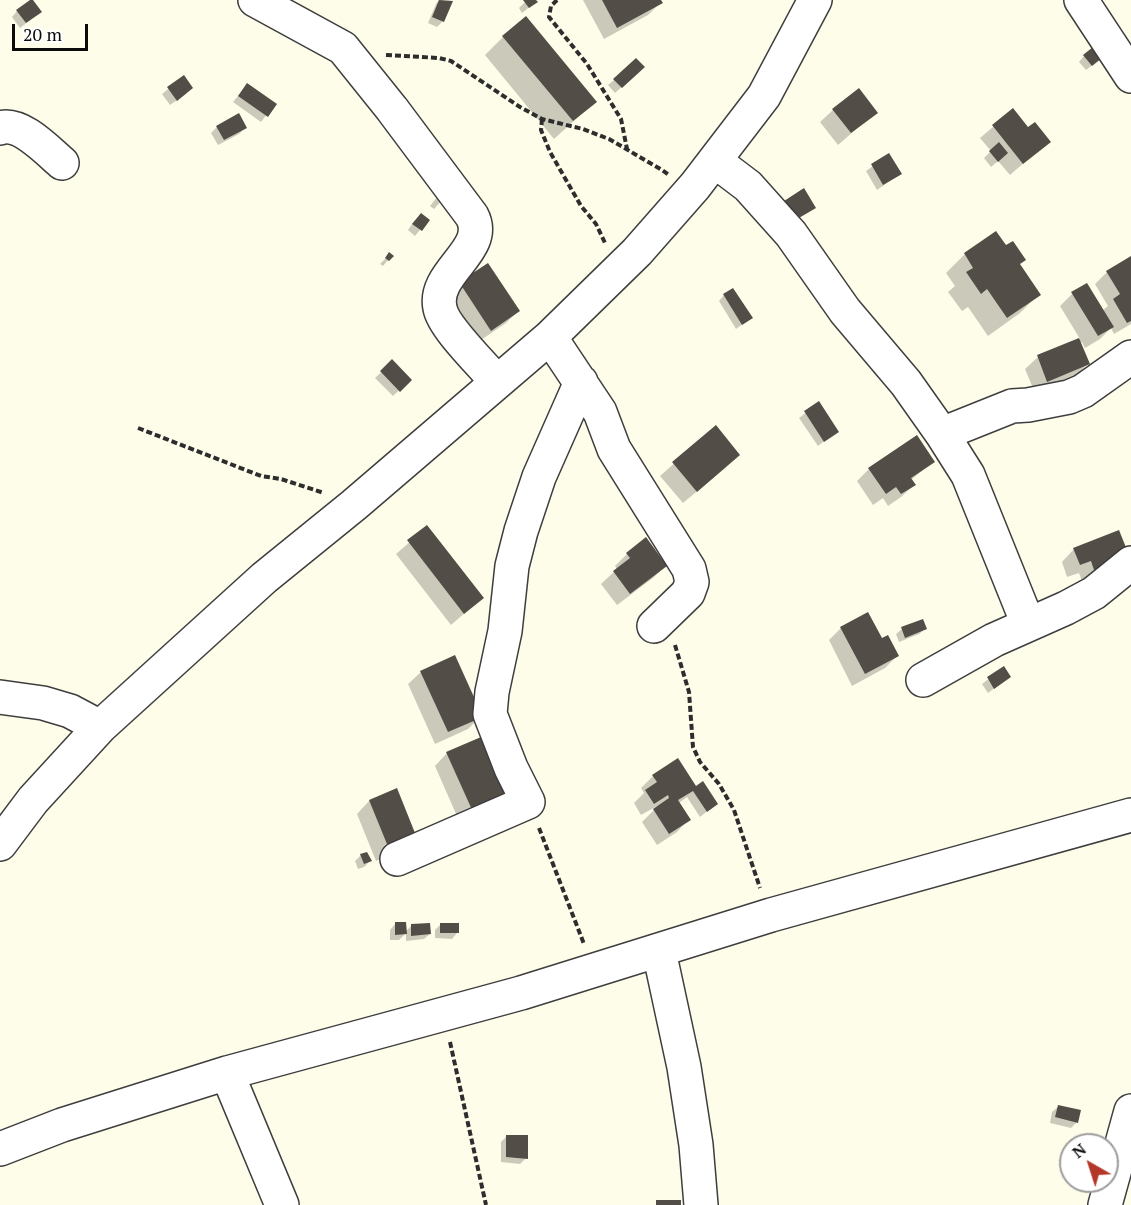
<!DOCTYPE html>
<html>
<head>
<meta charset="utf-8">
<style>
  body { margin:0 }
  #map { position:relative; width:1131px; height:1205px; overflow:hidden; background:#fefde9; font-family:"PT Serif",serif }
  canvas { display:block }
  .north { position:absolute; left:1059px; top:1133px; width:60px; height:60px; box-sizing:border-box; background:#fff; border:2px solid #9d9d9d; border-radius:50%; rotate:321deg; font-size:16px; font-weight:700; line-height:24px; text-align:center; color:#0b0b0b }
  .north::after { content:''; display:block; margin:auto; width:21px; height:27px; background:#b43829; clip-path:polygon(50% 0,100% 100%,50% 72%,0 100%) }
  .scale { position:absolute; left:12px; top:24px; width:76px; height:27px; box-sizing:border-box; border:3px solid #0b0b0b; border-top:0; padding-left:8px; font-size:18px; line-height:21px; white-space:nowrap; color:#0b0b0b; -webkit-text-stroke:4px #fff; paint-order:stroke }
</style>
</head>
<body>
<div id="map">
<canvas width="1131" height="1205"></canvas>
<div class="north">N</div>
<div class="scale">20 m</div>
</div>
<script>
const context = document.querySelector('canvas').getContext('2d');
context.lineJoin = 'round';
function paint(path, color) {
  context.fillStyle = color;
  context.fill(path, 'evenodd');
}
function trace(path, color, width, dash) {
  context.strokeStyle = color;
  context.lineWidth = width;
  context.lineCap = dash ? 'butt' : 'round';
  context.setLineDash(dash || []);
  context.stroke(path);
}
paint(new Path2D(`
  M439,0L451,2L443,21L437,27L428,23L436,4Z
  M527,0H534L536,2L522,13L519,8Z
  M583,0H660L661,2L648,15L604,39Z
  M17,11L40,12L20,28L12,17Z
  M503,37L595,102L554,139L485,55Z
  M1084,56L1094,64L1086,70L1079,62Z
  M637,73L615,93L608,85L614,80Z
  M183,77L186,94L170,105L162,94Z
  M247,85L275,104L261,122L233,102Z
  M859,90L876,112L838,145L820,122L833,110Z
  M1013,110L1028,129L1049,141L1010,175L998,161L991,167L984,158L991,151L980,138Z
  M217,127L245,128L239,134L218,145L211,133Z
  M888,155L900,174L877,190L866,171Z
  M439,195L444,198L434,209L430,206Z
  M415,220H428L415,236L408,230Z
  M996,233L1039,294L1020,313L988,336L968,307L962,311L948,292L955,286L946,273L965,254Z
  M390,254L388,260L383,266L380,264Z
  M1131,258V324L1114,334L1111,328L1100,339L1085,348L1082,342L1080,343L1088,363L1076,376L1035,393L1025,369L1038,357L1080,339L1060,306L1072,294L1102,311L1108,306L1095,284L1107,272Z
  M459,283L518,311L506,323L478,342L447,295Z
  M724,295L751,318L736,329L719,301Z
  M392,362L410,380L393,396L375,378Z
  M818,403L837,431L818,446L799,418Z
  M715,427L726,467L683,503L660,476Z
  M933,462L911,480L914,485L901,497L888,506L883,498L873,505L857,481L869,469Z
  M427,527L482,598L451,625L396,554Z
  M1118,532L1104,572L1082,581L1079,573L1067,577L1062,562L1074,549Z
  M627,554L665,566L653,578L617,605L601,584L617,569L615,566Z
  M841,628L881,640L897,656L885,668L852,686L829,640Z
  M902,629H925L919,634L899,642L896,634Z
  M1003,668L1009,677L988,693L982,684Z
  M421,672L481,716L468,729L435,744L408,684Z
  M447,753L505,796L460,823L435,766Z
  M653,776L696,788L716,804L700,817L687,797L679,803L689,819L677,832L657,845L642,822L659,805L641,815L634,803L644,793L641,788Z
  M396,790L403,850L376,861L357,814L369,801Z
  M361,855L370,861L364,867L358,869L355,861Z
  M395,924L405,932L411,926L430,934L424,939L406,941V933L399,940H390V930Z
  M441,924L457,933L452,939L435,938V930Z
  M1058,1107L1077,1122L1071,1128L1050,1123L1052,1112Z
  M507,1136L526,1158L520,1164L501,1162V1142Z`), '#0003');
paint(new Path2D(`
  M30,0H33L42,12L26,23L16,10Z
  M439,0L453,1L444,22L432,17Z
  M523,0H536L538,2L529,8Z
  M602,0H661L663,3L617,28Z
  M526,16L597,102L573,121L502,36Z
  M1093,47L1102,58L1092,66L1083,55Z
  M636,58L645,67L622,88L613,79Z
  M184,75L193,88L177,101L167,87Z
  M247,83L277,104L268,117L238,96Z
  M859,88L878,113L851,133L832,109Z
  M1013,108L1028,127L1035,122L1051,142L1023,164L992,125Z
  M239,113L247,128L224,140L216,126Z
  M999,142L1008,153L998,162L989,151Z
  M889,153L902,174L883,185L871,164Z
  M804,188L816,208L792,222L781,203Z
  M421,213L430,220L422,231L412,224Z
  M996,231L1006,245L1013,241L1026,260L1020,264L1041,295L1007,318L987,289L981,294L966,272L973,268L964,253Z
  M389,252L394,256L389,261L385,258Z
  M1131,256V321L1127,323L1113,299L1120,294L1106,271Z
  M488,263L520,311L491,331L459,282Z
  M1087,283L1114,327L1098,336L1071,292Z
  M733,288L753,318L742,325L723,294Z
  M1079,338L1090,364L1047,382L1037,355Z
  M392,359L412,380L400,392L380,371Z
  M819,401L839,432L824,442L804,411Z
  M716,425L740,455L697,492L672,462Z
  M917,435L935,462L911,478L916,485L901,494L896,487L886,494L868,468Z
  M427,525L484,598L464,614L407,540Z
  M1119,530L1127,550L1118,560L1094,570L1091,561L1080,565L1073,548Z
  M646,537L667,566L630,594L613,571L630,558L626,553Z
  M868,612L882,638L888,635L899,656L865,674L840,627Z
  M923,619L927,629L905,638L901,627Z
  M455,655L483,717L448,732L420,671Z
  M1004,666L1011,677L994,689L987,677Z
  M481,737L507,797L473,812L446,752Z
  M678,758L696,786L703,781L718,804L707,812L693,791L678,800L691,820L669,834L653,809L669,798L668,795L654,804L645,790L657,782L652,775Z
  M397,788L417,838L389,849L369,800Z
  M367,852L372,861L364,864L360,854Z
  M395,922H406L407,934L395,935Z
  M430,923L431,934L411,936V924Z
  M440,923H459V933H440Z
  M1058,1105L1081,1110L1078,1123L1055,1117Z
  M506,1135H528V1159L506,1157Z
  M656,1200H681V1205H656Z`), '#534d47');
const minor = new Path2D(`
  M255,0L343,48L392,109L472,216C490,250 432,272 440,308C443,327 483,365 497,382
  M1081,0L1131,76
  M0,128C20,121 48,151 62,163
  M715,161L748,186L791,234L845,311L906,383L942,434L968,475L1028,624
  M550,337L600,412L614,449L689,569L692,582L688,593L654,626
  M942,434L1012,406L1028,405L1069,397L1083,391L1131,357
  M923,680L994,640L1066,608L1094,593L1131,563
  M0,697L43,703L70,711L100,727
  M0,844L33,800L100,727L264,578L354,505L550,337L637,252L695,186L764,96L815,0
  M397,859L528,802L511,768L490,714L492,692L505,631L512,566L521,531L539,477L581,382
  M659,951L684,1067L696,1145L701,1205
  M227,1073L282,1205
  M0,1149L62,1125L227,1073L521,993L771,915L1131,815
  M1105,1205L1131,1111`);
trace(minor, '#3e3e3e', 36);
trace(new Path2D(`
  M557,0L551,6L549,17L587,64L621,119L627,149
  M386,55L439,58L451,61L520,107L542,119L583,129L609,139L662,170L669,175
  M542,119L541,130L550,152L581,206L596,224L606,245
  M138,428L261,476L281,479L324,493
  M675,645L689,692L693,747L700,762L719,784L734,810L760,888
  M539,828L584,944
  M450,1042L486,1205`), '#2d2d2d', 4, [6, 3]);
trace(minor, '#fff', 33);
</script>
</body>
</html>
